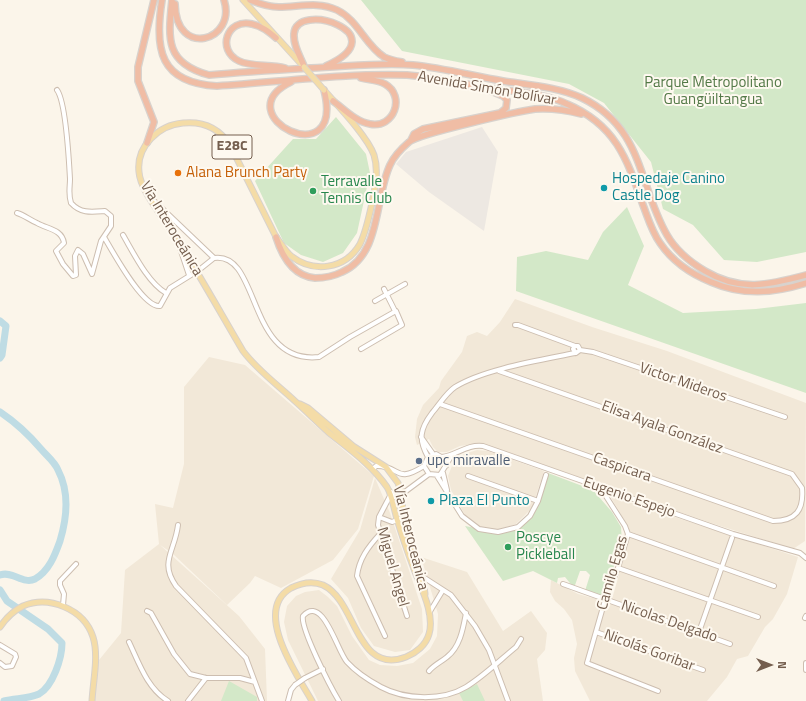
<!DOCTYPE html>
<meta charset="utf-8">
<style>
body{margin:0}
#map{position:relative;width:806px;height:701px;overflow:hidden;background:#fbf5ea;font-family:"Titillium Web",sans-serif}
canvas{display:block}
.north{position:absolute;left:750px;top:645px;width:40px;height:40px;-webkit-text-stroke:3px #fef9f0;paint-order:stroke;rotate:90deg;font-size:11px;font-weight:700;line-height:16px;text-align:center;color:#745e4e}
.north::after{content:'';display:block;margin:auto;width:14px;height:18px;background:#745e4e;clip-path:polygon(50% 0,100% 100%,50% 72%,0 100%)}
</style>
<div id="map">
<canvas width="806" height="701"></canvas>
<div class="north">N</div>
</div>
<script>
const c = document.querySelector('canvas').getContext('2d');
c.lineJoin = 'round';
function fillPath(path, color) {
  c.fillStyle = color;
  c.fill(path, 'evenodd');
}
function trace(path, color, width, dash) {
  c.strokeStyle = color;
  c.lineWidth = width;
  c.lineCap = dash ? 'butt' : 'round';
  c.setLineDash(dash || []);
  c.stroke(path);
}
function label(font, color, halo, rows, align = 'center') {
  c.font = font + ' "Titillium Web",sans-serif';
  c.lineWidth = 4;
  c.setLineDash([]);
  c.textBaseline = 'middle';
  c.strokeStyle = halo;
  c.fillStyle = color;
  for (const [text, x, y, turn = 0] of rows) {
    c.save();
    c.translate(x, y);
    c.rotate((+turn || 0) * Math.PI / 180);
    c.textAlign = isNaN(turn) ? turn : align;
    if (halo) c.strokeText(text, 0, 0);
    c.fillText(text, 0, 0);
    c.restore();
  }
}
fillPath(new Path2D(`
 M515,299L592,327L667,351L806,403L805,541L793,549L711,523L481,443L460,446L447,452H438L433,447L429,439L417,445L415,437L417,419L423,405L439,388L441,381L462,352L467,336L477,332L487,336L500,322Z
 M209,357L245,365L374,476L358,529L333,560L281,588L255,576L250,583L227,605L172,553L160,545L239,616L265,649L267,701H91L99,660L121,633L125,570L159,544L155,504L173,508L184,464V387Z
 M477,450L488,451L544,471L532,508L516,524L498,530L481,527L465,515L451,490L448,476L454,461L464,454Z
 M375,478L390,513L422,609L423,632L410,650L395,652L374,646L361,628L348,598L331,579L360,530Z
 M610,496L798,557L787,594L773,619L765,627L748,656L737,659L727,677L707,701H590L575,671L574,658L577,644L572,620L564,609L555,601L550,592L551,580L578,594L600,600L610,606L627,547L629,528Z
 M421,557L467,572L503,631L531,611L547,633L545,650L537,659L543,701H318L288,640L284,622L287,606L296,596L305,592L319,590L328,597L337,606L352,636L369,660L380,665L397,666L413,663L430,649L437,636L438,614Z`), '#f2e8d8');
fillPath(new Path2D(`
 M482,127L498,152L484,231L429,192L396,164L406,152Z`), '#ede8e2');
fillPath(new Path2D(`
 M361,0H806V252L757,262L724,260L693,225L663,209L651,162L604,103L569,84L402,51Z
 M336,117L366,154L370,173L357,233L343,253L323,262L301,255L284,243L255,181L293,139H316Z
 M627,207L644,246L628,285L683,313L756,309L806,303V393L516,291L517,257L546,251L588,260L603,232Z
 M548,473L593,490L612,512L621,527L622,543L603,597L585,591L590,575L586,571H580L574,588L565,577L558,578L557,583L533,571L503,581L465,526L497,532L516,527L529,516L539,501Z
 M229,681L257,697V701H221Z
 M477,684L485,701H463L459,693Z`), '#d3e8c8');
trace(new Path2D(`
 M0,321L6,326L2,355L0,358
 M0,412C15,422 29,435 41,449C46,455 55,462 58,470C70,493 67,518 60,541C55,555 49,571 35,579C23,585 12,570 0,575
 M0,590L7,601L48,629L62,643C62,658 53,686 39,694C28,699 15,698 4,701`), '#bfdce4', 7);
const minor = new Path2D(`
 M150,197L214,258
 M17,213C24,215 30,220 37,223C47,229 62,229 64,243L56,251L63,264L73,276L76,275L75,256L78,250L83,254L92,274L101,241L111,226V216L105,211C92,212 81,214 71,203C68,194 70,187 70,179C69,161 66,102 57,90
 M123,235C133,252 148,283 166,293
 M104,237C113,252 143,308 160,306L170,288L199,270L214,258
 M179,245L189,275
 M214,258C261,251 246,365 319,357L350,337L396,311L402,325L361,349
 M384,289L395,311
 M375,301L405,284
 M515,325H518L575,346
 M580,350L576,353L573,349L575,346H578L580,350L593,352L785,417
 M440,404L773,521C796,521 804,510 802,488L792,474L499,371
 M421,437L433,454
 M428,457C418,439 420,429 432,413C439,405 446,393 455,387C484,369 541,360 575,353
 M442,457C457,455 467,444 483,446L733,534L800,553L806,558
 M446,466L445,459L436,454L428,457L424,466L429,474L440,475L452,455
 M373,469L376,466C401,465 394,485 424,466
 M443,473L447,490
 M437,476L462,516L479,529L498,532L518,527L530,516L538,501L546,475
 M468,476L538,501
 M600,487L625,526L628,534L618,568L605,600L587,663L658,691
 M391,492L394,497H398L429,474
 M390,496L379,517L378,525L407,616
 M379,517L392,522L403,518
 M178,525C175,551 159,562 176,586L246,658L262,701
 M380,534C368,547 359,559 357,576L385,636
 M628,534L774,586
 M618,568L758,617
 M423,577L451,595L475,626L489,650L508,701
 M563,584L730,644
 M63,605L64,594L60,585V581L76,564
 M147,611L151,613L174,654L190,674L206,678H240L255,682
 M429,613L443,590
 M805,618L806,616
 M596,632L703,670
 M699,632L732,538
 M129,642C139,663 147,688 168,701
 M0,645L15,654L16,657L12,666L5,667L0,663
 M806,670V663
 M429,671C434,665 441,662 447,657C460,647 463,629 466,613
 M305,678L323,669
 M188,701L206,678
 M288,701L291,690L295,685
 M339,701C331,688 300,628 303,616C323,594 337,651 347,662C356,672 370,681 381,687C405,700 443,701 466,687C484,676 500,660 516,647L521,639`);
const major = new Path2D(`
 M243,0L303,66
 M300,404L308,408L353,446L386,467L398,483L402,494L403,518L423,578L425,594
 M0,627C6,618 13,611 23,606C49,595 84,609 93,637C99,656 93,681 92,701
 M312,701C297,675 252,610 291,588C301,583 313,581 323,585C357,601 356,676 406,657C416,653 426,645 429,634C435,614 421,588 414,569C408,553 402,536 397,519C394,509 392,495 387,487C371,464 349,449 328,432C317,422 307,412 296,402C278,385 258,371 243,351C220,312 198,272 173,233C163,217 140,190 139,172C136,146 159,125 183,123C203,121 219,128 230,145L276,237C281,243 285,251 291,256C313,273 345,270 360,244C366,232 369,217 372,203C375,188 379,171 374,155C367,136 338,106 324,90`);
const highway = new Path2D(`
 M162,0C154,50 160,83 217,86C280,82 344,73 407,75C435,77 462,84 489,88C515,92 544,93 567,104C616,125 627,159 643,205C648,218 652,232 660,243C673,262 691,274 711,282C743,296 774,293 806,283
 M172,0C168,39 165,63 209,75C243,72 277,70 311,68C345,67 379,62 413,65C443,68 473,76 503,81C529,85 558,87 582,98C644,128 638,185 667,235C675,249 690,262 705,271C740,292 769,285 806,275
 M250,0C260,4 269,7 279,7C299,7 318,1 337,10C358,20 365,45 384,57C390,60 396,61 402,62
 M175,4C176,59 237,41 224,0
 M276,38C269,32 262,26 252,24C227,18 216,50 239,61C251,67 271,64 285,68
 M304,66C300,56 293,45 294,34C295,0 399,33 326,66
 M291,82C223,115 346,177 324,90
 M333,101C344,109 356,122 370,124C394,129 406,96 385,84C378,80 368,80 361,78
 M411,140L414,134L423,129L500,113L506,108L507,100L503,96L491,91
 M147,143L154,122L138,81V67L154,0
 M276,237C282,256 293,276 315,278C325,278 334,276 342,272C382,254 374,199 390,165C394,156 402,148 409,142C417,134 520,111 535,109C551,108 566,110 581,114`);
trace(minor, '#cdbeb0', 6);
trace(major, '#d8d2cd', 7);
trace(highway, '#d8d2cd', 8);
trace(minor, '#fff', 4);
trace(major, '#f4dca7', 5);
trace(highway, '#f0bda5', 5.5);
const minorBridge = new Path2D(`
 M295,685L305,678`);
const majorBridge = new Path2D(`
 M304,67L324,90`);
trace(minorBridge, '#cdbeb0', 6, []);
trace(majorBridge, '#d8d2cd', 7, []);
trace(minorBridge, '#fff', 4);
trace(majorBridge, '#f4dca7', 5);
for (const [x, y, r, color] of [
 [178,173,4,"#e8710a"],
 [604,188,4,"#0f9aa8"],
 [313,191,4,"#2e9e5b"],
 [419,461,4,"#5c6f8a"],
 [431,501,4,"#0f9aa8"],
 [508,547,4,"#2e9e5b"]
]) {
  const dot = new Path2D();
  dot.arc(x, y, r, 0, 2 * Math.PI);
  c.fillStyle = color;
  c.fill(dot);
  trace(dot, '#fef9f0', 1.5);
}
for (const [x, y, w] of [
 [232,147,40]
]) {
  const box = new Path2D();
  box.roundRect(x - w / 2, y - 12, w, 24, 3);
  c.fillStyle = '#fef9f0';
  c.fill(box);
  trace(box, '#745e4e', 1);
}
label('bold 14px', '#745e4e', null, [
 ["E28C",232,147]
]);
label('15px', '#537947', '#fef9f0', [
 ["Parque Metropolitano",713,83],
 ["Guangüiltangua",713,100]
]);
label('15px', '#745e4e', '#fef9f0', [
 ["Avenida Simón Bolívar",487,89,10],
 ["Vía Interoceánica",171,229,59],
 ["Victor Mideros",683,383,19],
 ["Elisa Ayala González",662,428,20],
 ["Caspicara",622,468,19],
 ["Eugenio Espejo",629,498,19],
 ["Vía Interoceánica",410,538,76],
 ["Miguel Angel",392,567,74],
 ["Camilo Egas",613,573,-74],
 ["Nicolas Delgado",669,622,19],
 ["Nicolás Goribar",649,651,20]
]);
label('15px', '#c56008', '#fef9f0', [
 ["Alana Brunch Party",186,173]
], 'left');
label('15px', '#0d838f', '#fef9f0', [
 ["Hospedaje Canino",612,179],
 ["Castle Dog",612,196],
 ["Plaza El Punto",439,501]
], 'left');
label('15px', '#27864d', '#fef9f0', [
 ["Terravalle",321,182],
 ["Tennis Club",321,199],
 ["Poscye",516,538],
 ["Pickleball",516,555]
], 'left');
label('15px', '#4e5e75', '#fef9f0', [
 ["upc miravalle",427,461]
], 'left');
</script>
